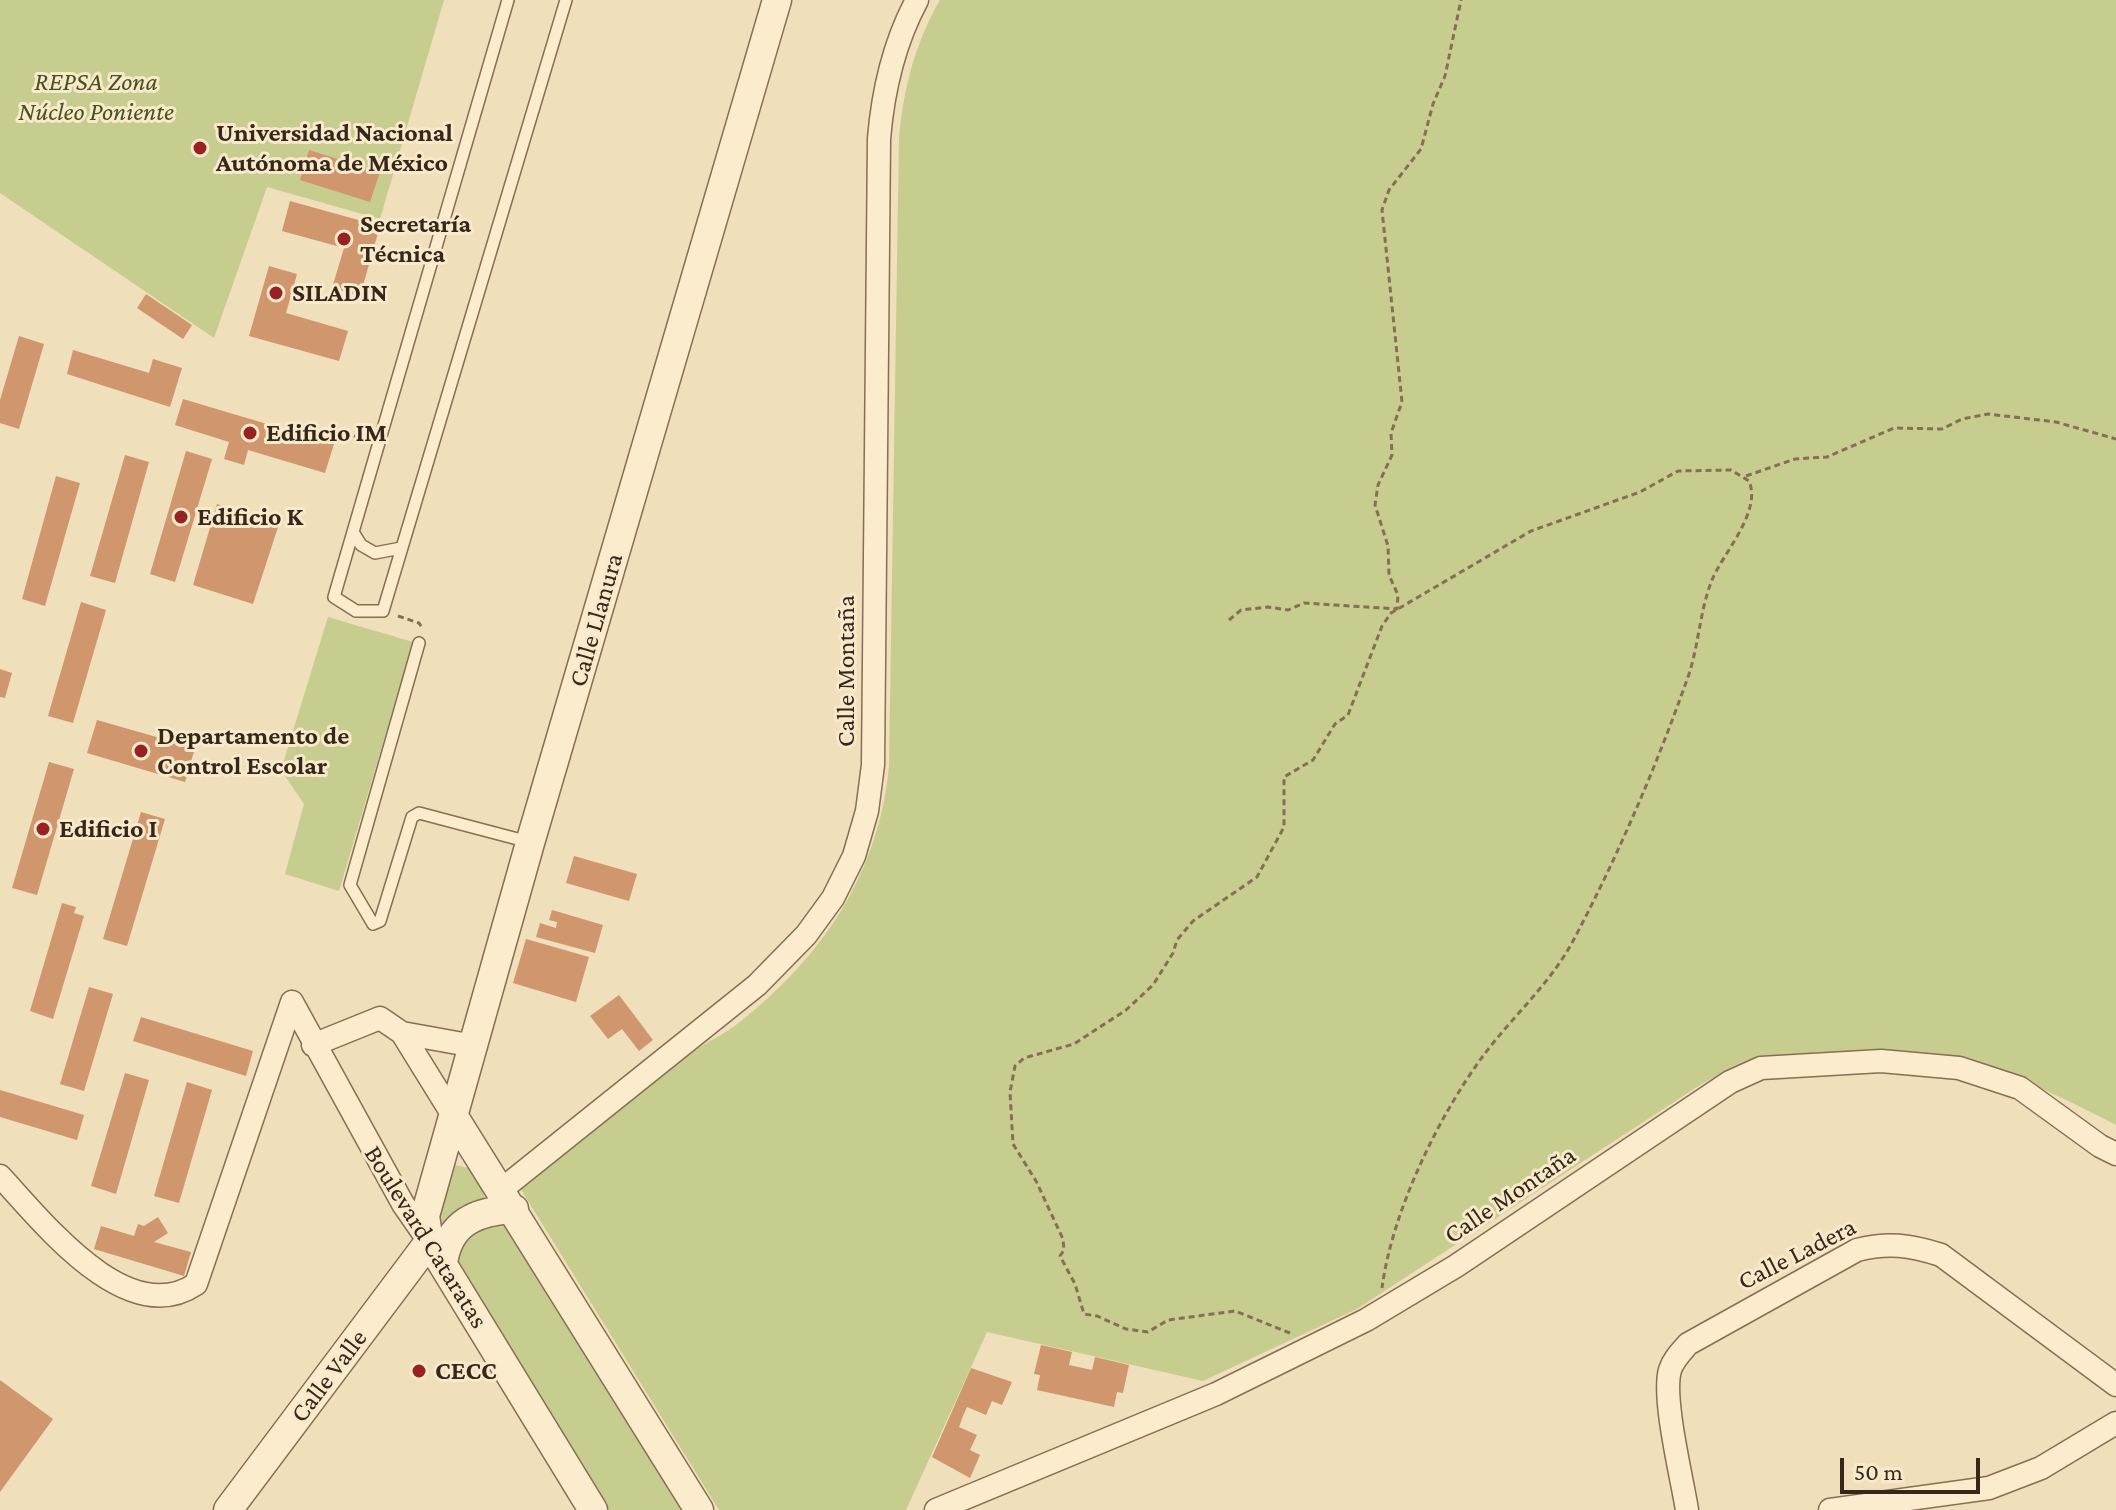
<!DOCTYPE html>
<meta charset="utf-8">
<style>
body{margin:0}
#map{position:relative;width:2116px;height:1510px;overflow:hidden;background:#efdfba;font-family:"Crimson Pro",serif}
canvas{display:block}
.scale{position:absolute;left:1840px;top:1458px;width:140px;height:36px;box-sizing:border-box;border:4px solid #35271a;border-top:0;padding-left:10px;font-size:24px;line-height:28px;white-space:nowrap;color:#35271a;-webkit-text-stroke:6px #f7e9ca;paint-order:stroke}
</style>
<div id="map">
<canvas width="2116" height="1510"></canvas>
<div class="scale">50 m</div>
</div>
<script>
const c = document.querySelector('canvas').getContext('2d');
c.lineJoin = 'round';
function fillPath(path, color) {
  c.fillStyle = color;
  c.fill(path, 'evenodd');
}
function trace(path, color, width, dash) {
  c.strokeStyle = color;
  c.lineWidth = width;
  c.lineCap = dash ? 'butt' : 'round';
  c.setLineDash(dash || []);
  c.stroke(path);
}
function label(font, color, halo, rows, align = 'center') {
  c.font = font + ' "Crimson Pro",serif';
  c.lineWidth = 6;
  c.setLineDash([]);
  c.textBaseline = 'middle';
  c.strokeStyle = halo;
  c.fillStyle = color;
  for (const [text, x, y, turn = 0] of rows) {
    c.save();
    c.translate(x, y);
    c.rotate((+turn || 0) * Math.PI / 180);
    c.textAlign = isNaN(turn) ? turn : align;
    if (halo) c.strokeText(text, 0, 0);
    c.fillText(text, 0, 0);
    c.restore();
  }
}
fillPath(new Path2D(`
 M0,0H444L380,219L267,187L214,338L0,193Z
 M940,0H2116V1125C2003,1066 1937,1041 1807,1056C1764,1061 1736,1063 1697,1087L1357,1309L1203,1381L987,1332L906,1510H719L520,1188C579,1144 634,1096 693,1052C708,1041 725,1034 740,1022C823,956 879,873 889,766L899,139C903,90 915,43 940,0Z
 M328,617L413,642L339,891L285,874L304,804L281,770Z
 M451,1164L472,1169C479,1180 488,1189 483,1202L442,1226L437,1225Z
 M503,1213L685,1510H605L451,1251L457,1241Z`), '#c6cd8e');
fillPath(new Path2D(`
 M309,150L380,172L370,202L300,180Z
 M290,201L380,226L360,296L332,288L344,248L282,231Z
 M269,266L297,274L286,313L348,331L339,361L249,336Z
 M146,294L192,325L183,339L137,308Z
 M19,336L44,344L19,429L0,423V400Z
 M73,350L149,373L153,359L182,368L170,407L67,374Z
 M183,399L334,444L325,473L248,450L244,465L224,459L229,442L175,425Z
 M186,451L212,459L175,582L150,574Z
 M125,455L149,462L115,583L90,576Z
 M56,476L80,483L45,606L22,599Z
 M217,504L279,524L253,604L193,585Z
 M81,602L106,610L73,723L48,716Z
 M0,669L12,673L5,698L0,697Z
 M97,720L195,748L185,782L87,753Z
 M49,762L74,769L37,895L12,888Z
 M141,812L165,819L127,946L103,939Z
 M574,856L637,874L629,901L566,883Z
 M62,903L76,907L74,913L84,916L53,1019L30,1011Z
 M552,910L603,925L595,953L536,937L540,923L556,928L557,922L549,920Z
 M526,939L589,957L576,1002L513,983Z
 M89,987L113,994L84,1091L60,1084Z
 M619,995L653,1040L639,1051L622,1029L608,1039L590,1016Z
 M141,1017L253,1051L246,1076L133,1041Z
 M125,1073L149,1080L116,1194L91,1186Z
 M187,1082L212,1090L179,1203L154,1196Z
 M0,1090L84,1115L77,1140L0,1117Z
 M158,1217L168,1233L154,1242L191,1252L184,1276L94,1249L101,1226L134,1236L138,1224L144,1226Z
 M1041,1345L1072,1352L1069,1365L1092,1370L1095,1357L1129,1365L1123,1393L1117,1392L1114,1407L1037,1390L1040,1375L1034,1374Z
 M971,1368L1012,1382L1002,1405L992,1401L986,1415L967,1407L963,1416L959,1427L977,1435L970,1450L980,1455L970,1478L932,1457Z
 M0,1380L53,1419L0,1492Z`), '#d0966d');
const service = new Path2D(`
 M508,0L334,597L356,611H383L566,0
 M353,532L361,545L375,553L401,548
 M419,643L350,885L373,924L380,921L412,817L419,813L529,842`);
const minor = new Path2D(`
 M292,1002L403,1204L428,1240
 M402,1033L454,1117
 M313,1045L380,1018L402,1033L474,1046
 M0,1176C42,1221 127,1331 196,1284L292,1002
 M501,1190L757,985L806,935L833,898L854,856L867,811L873,765L879,139C883,90 894,43 917,0
 M936,1510L1216,1394L1366,1320L1456,1266L1730,1082L1761,1068L1881,1061L1959,1068L2020,1088L2100,1146L2116,1154
 M1687,1510C1682,1478 1662,1398 1670,1370C1673,1360 1681,1352 1688,1344L1857,1250C1888,1242 1910,1245 1941,1255L2116,1385
 M1830,1510L1989,1488L2041,1468L2116,1423`);
const tertiary = new Path2D(`
 M454,1117L699,1510
 M443,1264C448,1222 477,1211 514,1209
 M228,1510L429,1242
 M593,1510L429,1242L425,1216L530,843L777,0`);
trace(service, '#876e54', 14);
trace(minor, '#876e54', 25);
trace(tertiary, '#876e54', 31);
trace(new Path2D(`
 M354,436L365,440
 M1746,476L1795,459L1827,457L1894,428L1942,429L1962,419L1988,414L2056,422L2116,439
 M398,616L419,623L422,628
 M1229,620L1241,610L1268,607L1288,610L1304,603L1397,609L1398,595L1389,575L1388,546L1375,505L1378,485L1392,455L1391,433L1402,402L1382,210L1389,190L1421,149L1433,104L1445,76L1461,0
 M1290,1333L1235,1311L1168,1320L1148,1332L1126,1329L1097,1316L1084,1314L1075,1284L1060,1256L1064,1250L1063,1239L1036,1181L1013,1144L1010,1092L1015,1066L1024,1058L1074,1044L1126,1010L1153,985L1173,953L1177,940L1193,921L1257,877L1284,827V777L1313,760L1335,724L1348,715L1382,626L1391,613L1531,531L1640,492L1678,471L1731,470L1749,481C1762,512 1723,553 1712,580C1700,610 1699,643 1689,674C1657,765 1618,856 1573,941C1550,984 1512,1017 1483,1056C1438,1117 1392,1212 1382,1288`), '#876e54', 3, [6, 4]);
trace(service, '#faeccd', 11);
trace(minor, '#faeccd', 22);
trace(tertiary, '#faeccd', 28);
for (const [x, y, r, color] of [
 [200,148,8,"#982123"],
 [344,239,8,"#982123"],
 [276,293,8,"#982123"],
 [250,433,8,"#982123"],
 [181,517,8,"#982123"],
 [141,751,8,"#982123"],
 [43,829,8,"#982123"],
 [419,1371,8,"#982123"]
]) {
  const dot = new Path2D();
  dot.arc(x, y, r, 0, 2 * Math.PI);
  c.fillStyle = color;
  c.fill(dot);
  trace(dot, '#f7e9ca', 3);
}
label('italic 26px', '#46521f', '#f7e9ca', [
 ["REPSA Zona",96,82],
 ["Núcleo Poniente",96,112]
]);
label('bold 26px', '#35271a', '#f7e9ca', [
 ["Universidad Nacional",216,133],
 ["Autónoma de México",216,163],
 ["Secretaría",360,224],
 ["Técnica",360,254],
 ["SILADIN",292,293],
 ["Edificio IM",266,433],
 ["Edificio K",197,517],
 ["Departamento de",157,736],
 ["Control Escolar",157,766],
 ["Edificio I",59,829],
 ["CECC",435,1371]
], 'left');
label('26px', '#35271a', '#f7e9ca', [
 ["Calle Llanura",596,620,-74],
 ["Calle Montaña",846,671,-90],
 ["Calle Montaña",1510,1195,-34],
 ["Boulevard Cataratas",426,1237,58],
 ["Calle Ladera",1797,1254,-27],
 ["Calle Valle",329,1376,-53]
]);
</script>
